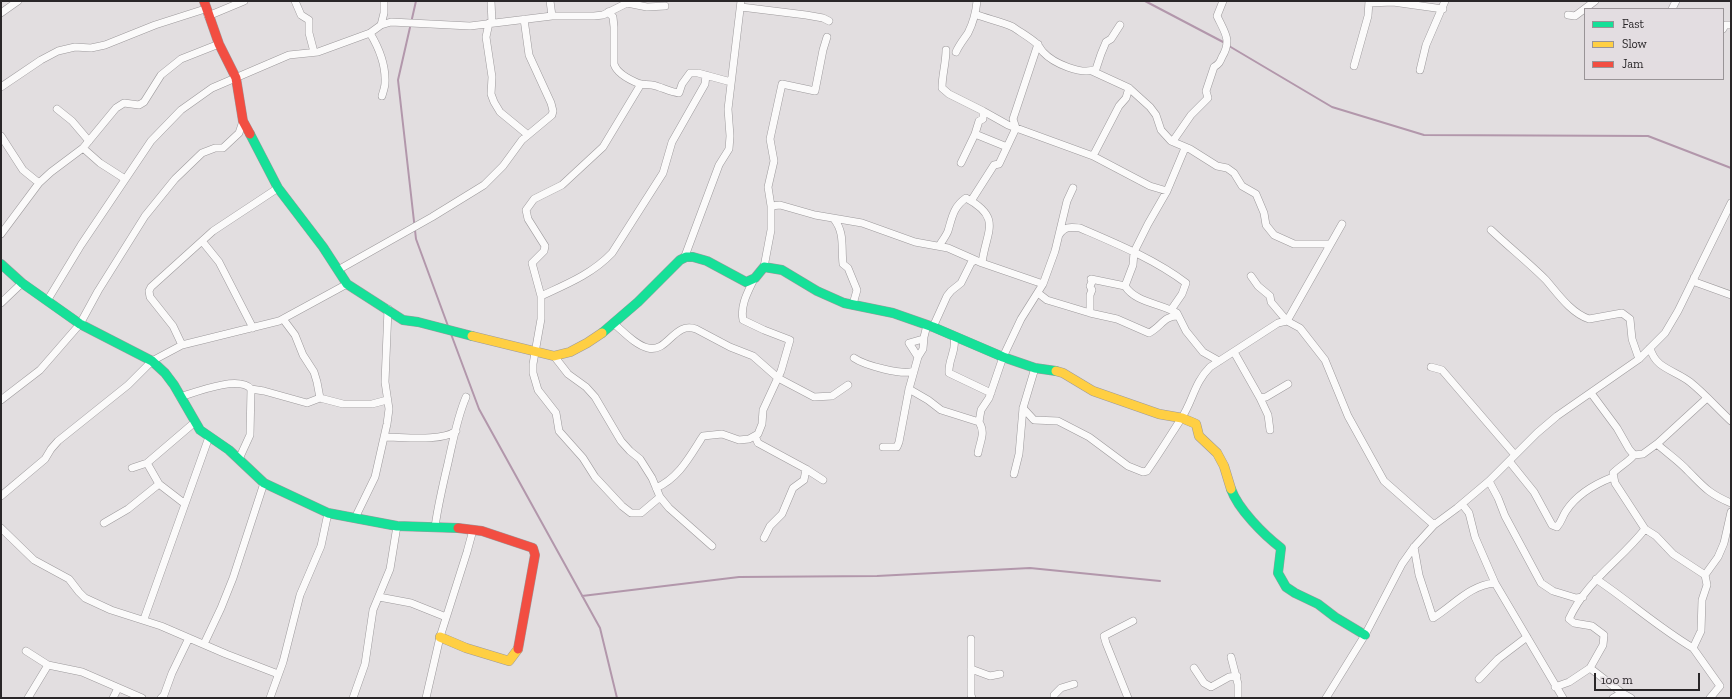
<!DOCTYPE html>
<style>
body{margin:0}
#map{position:relative;width:1732px;height:699px;overflow:hidden;background:#e2dee0;font-family:"Zilla Slab",serif}
canvas{display:block}
.frame{position:absolute;inset:0;border:2px solid #292628;pointer-events:none}
.legend{position:absolute;left:1584px;top:8px;width:140px;height:72px;box-sizing:border-box;background:#e3dde1;border:1px solid #999497;margin:0;padding:5px 7px;list-style:none;font-size:12px;color:#292628}
.legend li{display:flex;align-items:center;gap:8px;height:20px}
.legend b{width:20px;border:1px solid #999497}
.scale{position:absolute;left:1594px;top:673px;width:106px;height:18px;box-sizing:border-box;border:2px solid #292628;border-top:0;padding-left:5px;font-size:12px;line-height:14px;white-space:nowrap;color:#292628;-webkit-text-stroke:3px #e3dde1;paint-order:stroke}
</style>
<div id="map">
<canvas width="1732" height="699"></canvas>
<div class="frame"></div>
<ul class="legend">
<li><b style="height:5px;background:#16e098"></b>Fast</li>
<li><b style="height:5px;background:#ffcf43"></b>Slow</li>
<li><b style="height:5px;background:#f24e42"></b>Jam</li>
</ul>
<div class="scale">100 m</div>
</div>
<script>
const c = document.querySelector('canvas').getContext('2d');
c.lineJoin = 'round';
function trace(path, color, width, dash) {
  c.strokeStyle = color;
  c.lineWidth = width;
  c.lineCap = dash ? 'butt' : 'round';
  c.setLineDash(dash || []);
  c.stroke(path);
}
trace(new Path2D(`
 M416,1L398,80L416,239L448,326
 M1145,1L1225,43
 M1229,46L1332,107L1424,135L1648,136L1731,168
 M451,334L479,409L600,628L617,698
 M582,596L739,577L877,576L1030,568L1160,581`), '#b297ab', 2);
const street = new Path2D(`
 M295,1L301,15L309,20V33L314,52
 M491,1L492,23
 M550,1L552,16
 M1369,3L1393,2L1443,9
 M741,7L806,15L823,18L829,21
 M1672,9L1676,1
 M608,12L613,17L614,27V64C617,74 630,80 640,84C644,85 648,84 652,85C662,87 669,92 679,93L682,84L690,73H698L731,82
 M1,13L18,1
 M975,14C987,19 1000,21 1013,27C1020,32 1029,37 1036,43C1039,45 1040,49 1043,52C1053,63 1082,76 1096,69L1101,54L1106,42L1111,39L1120,25
 M1568,15L1575,16L1595,1
 M208,16L244,1
 M489,23L486,37L492,77L491,94L494,102L500,112L528,135
 M381,25L384,13V1
 M1723,29L1725,25H1731
 M370,33C379,48 386,65 385,83C385,87 383,92 382,96
 M946,50C946,63 942,75 942,88L949,94L983,111V119L979,121L975,134L1007,147
 M956,52C959,45 964,39 968,33C973,23 976,12 977,1
 M1354,66L1368,16L1369,1
 M1420,70L1426,45L1445,1
 M1092,71L1129,88L1150,107L1156,115L1161,130L1171,141L1190,149L1217,166L1227,168L1234,173L1242,186L1256,194L1264,213L1266,225L1274,235L1294,244H1330
 M641,84L603,147L562,185L534,199L526,210L528,219L545,246L544,251L532,263L541,296V319L533,364V373L538,390L556,413L559,431L583,458L595,477L622,506L631,513H641L660,497
 M1,87L41,60L58,51L75,47L91,48L105,45L155,25L205,9
 M57,109L72,121L89,141
 M983,111L1008,125L1093,156L1150,186L1167,191
 M1,136L23,170L39,183
 M1173,141L1191,115L1208,98L1206,91L1214,67C1219,64 1220,62 1222,57C1232,40 1225,33 1217,16L1223,1
 M83,148L100,163L125,179
 M1093,156L1119,106L1126,98L1129,88
 M961,163L975,134
 M971,201L994,165L999,164L1016,128L1013,119L1038,44
 M771,206L780,205L815,215L862,223L915,242L948,248L982,263
 M834,219C845,233 841,247 843,264L848,268L857,290L853,304
 M1491,230C1509,247 1529,263 1546,280C1558,294 1571,313 1589,319L1622,313L1630,319L1632,339L1639,359
 M1,234L39,183L51,172L83,148L116,108L124,103L139,105L144,102L161,75L181,59L219,44
 M1059,235C1065,226 1070,227 1080,228C1117,244 1154,259 1186,283L1182,294L1171,310
 M202,241L219,262L253,328
 M939,246C942,241 946,236 948,231C952,218 953,207 966,198C1003,218 986,231 982,263L1043,284
 M685,256L719,165L729,149L730,136L728,109L741,1
 M764,267L771,230V206L768,187L774,161L770,139L782,84L815,91L823,50L827,37
 M338,270L432,217L484,185L503,166L522,140L552,115L553,111L551,103L529,55L524,19
 M1251,276L1258,286L1270,296L1271,302L1287,321L1300,328L1325,360L1348,416L1384,481L1434,525
 M1694,278L1695,282L1731,295
 M1125,286L1133,265L1134,252L1148,224L1167,191L1185,148
 M1038,293L1047,300L1090,313L1117,319L1149,333C1161,327 1164,316 1177,316
 M541,296C567,284 592,274 612,253L663,173L672,142L705,84L706,75
 M47,301L81,245L151,141L181,110L212,88L289,55L318,52L370,33L381,25L391,22L470,26L552,16H594L603,15L627,3L647,7L665,6
 M1,303L22,283
 M1090,313V295L1092,290L1090,286L1092,282L1091,279L1125,286C1136,303 1160,303 1177,313L1186,331L1203,352L1219,361
 M283,319L295,335L303,355L314,372L317,382L320,398
 M613,323C623,331 635,345 648,348C668,353 674,321 696,329L730,347L753,356L778,378L814,397L832,396L848,385
 M933,327L947,296L951,291L961,283L971,263L975,260
 M954,336C957,351 948,359 949,373L991,393
 M182,345L173,326L150,297L149,291L151,287L213,231L278,188
 M1650,348C1652,355 1655,360 1660,364C1669,371 1681,375 1690,382C1705,394 1717,408 1731,421
 M1234,352L1260,398L1266,397L1288,384
 M554,356L568,374L586,387L595,397L621,441L630,451L640,459L652,478L660,497L669,508L712,546
 M918,357L909,343L923,339
 M854,358C864,365 903,376 914,371
 M1431,367L1442,370L1515,455
 M251,389L264,391L307,403L320,398L343,404H372L387,400
 M909,389L928,400L941,410L979,422
 M1591,393L1617,428L1629,449L1634,455C1632,459 1619,467 1613,473L1615,483L1645,529L1656,536L1673,554L1705,575L1707,585L1702,600L1701,631L1693,648C1659,628 1629,601 1596,579
 M180,397C196,392 239,375 251,389L250,435L239,459
 M1260,398L1268,415L1270,430
 M1,400L40,370L80,324L98,291L145,216L175,179L202,153L215,148H223L239,133L243,121
 M1023,408L1034,420L1058,421L1089,437L1128,466L1143,472L1147,471C1159,454 1170,436 1181,419C1193,401 1194,383 1210,367L1278,323L1287,321L1342,224
 M755,436L758,443L806,469L823,480
 M384,437C403,437 441,442 456,431
 M1657,444C1667,453 1679,461 1688,471C1704,487 1709,494 1731,503
 M883,447H897L899,442L909,389L918,357L923,349L924,337L927,325
 M978,453C980,441 986,433 979,422L981,410L989,398L1003,357L1021,319L1043,284L1055,251L1067,201L1073,188
 M1634,455L1643,454L1658,443L1707,398
 M1509,461L1534,492L1552,525L1557,527C1562,521 1562,517 1566,511C1577,494 1595,484 1613,477
 M147,463L159,484L185,504
 M132,468L147,463L195,422
 M1014,474L1019,454L1023,408L1035,368
 M1489,481L1498,498L1505,516L1541,583L1553,591L1576,598L1583,597
 M656,488C679,478 690,456 703,436L722,434L739,440L749,439L758,434L762,424L763,410L781,371L790,340L764,330L743,320C740,305 748,292 754,279
 M1,496L45,459L51,449L58,441L128,385L152,361L182,345L279,321L347,284
 M1462,504L1469,513L1475,537L1495,583L1563,698
 M355,518L375,477L387,424L389,409L385,382L388,309
 M104,523L128,509L159,484
 M435,527C438,505 443,484 448,463C453,441 457,418 466,397
 M1,528L34,560L69,579L79,592L85,598L111,610L161,626L226,654L278,674
 M764,538L770,526L782,514L793,488L804,480L806,469
 M1414,547L1419,575L1433,618C1454,605 1470,585 1495,583
 M1705,575L1718,557L1724,543L1731,512
 M379,597L411,603L446,617
 M144,619L209,437
 M971,639V695L972,698
 M204,644L221,608L233,578L264,483
 M1693,648L1720,686L1710,698
 M26,651L48,665L82,672L142,698
 M1231,657L1238,684V698
 M1194,668L1204,683L1211,687L1229,677L1237,676
 M971,669L990,676L1000,674
 M1479,679L1498,659L1527,637
 M1555,687L1569,682L1590,668
 M1622,693L1590,668L1603,645L1604,635L1592,626L1574,623L1569,619C1587,580 1620,561 1645,529
 M28,698L48,665
 M113,698L118,688
 M161,698L164,695L172,673L189,638
 M270,698L283,662L300,595L321,546L328,513
 M353,698L365,664L373,610L390,569L397,526
 M426,698L440,637L467,552L473,530
 M1054,698V695L1061,688L1074,684
 M1128,698L1106,643L1104,636L1133,621
 M1326,698L1365,635L1402,564L1414,547L1434,525L1457,508L1489,481L1537,433L1557,416L1639,359L1665,333L1678,311L1731,203
 M1613,698L1622,693L1631,698`);
const fast = new Path2D(`
 M250,134L278,188L323,247L347,284L403,320L418,322L472,336
 M1,264L22,283L80,324L152,361L165,373L174,385L200,430L229,450L264,483L328,513L397,526L458,528
 M602,333L638,302L680,260L686,257H693L707,261L746,282L755,278L764,267L782,270L817,291L844,303L893,313L933,327L1003,357L1035,368L1056,371
 M1231,489C1238,509 1264,535 1281,548L1278,573L1286,587L1295,593L1318,604L1335,617L1365,635`);
const slow = new Path2D(`
 M472,336L554,356L570,352L587,343L602,333
 M1056,371L1063,373L1093,391L1159,414L1182,418L1196,424L1199,436L1217,453L1224,466L1231,489
 M440,637L466,648L509,661L518,649`);
const jam = new Path2D(`
 M204,1L219,44L236,78L243,121L250,134
 M458,528L482,531L533,548L535,555L518,649`);
trace(street, '#9c999b', 8);
trace(fast, '#9c999b', 10);
trace(slow, '#9c999b', 10);
trace(jam, '#9c999b', 10);
trace(street, '#fbfafa', 7);
trace(fast, '#16e098', 9);
trace(slow, '#ffcf43', 9);
trace(jam, '#f24e42', 9);
</script>
